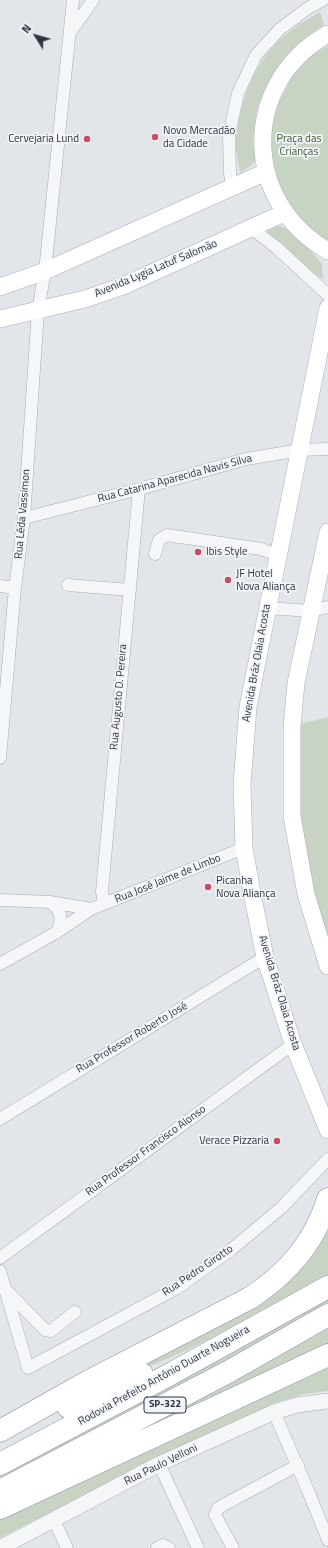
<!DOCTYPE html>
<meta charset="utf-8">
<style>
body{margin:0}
#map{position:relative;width:328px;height:1548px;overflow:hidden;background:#e2e6ea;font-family:"Titillium Web",sans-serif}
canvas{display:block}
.north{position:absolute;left:16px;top:16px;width:40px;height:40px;-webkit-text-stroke:3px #f2f4f7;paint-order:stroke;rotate:307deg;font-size:11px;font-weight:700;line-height:16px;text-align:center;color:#2b3441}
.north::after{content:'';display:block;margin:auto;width:14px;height:18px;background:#2b3441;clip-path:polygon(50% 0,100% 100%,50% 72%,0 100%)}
</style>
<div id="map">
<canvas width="328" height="1548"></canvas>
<div class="north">N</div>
</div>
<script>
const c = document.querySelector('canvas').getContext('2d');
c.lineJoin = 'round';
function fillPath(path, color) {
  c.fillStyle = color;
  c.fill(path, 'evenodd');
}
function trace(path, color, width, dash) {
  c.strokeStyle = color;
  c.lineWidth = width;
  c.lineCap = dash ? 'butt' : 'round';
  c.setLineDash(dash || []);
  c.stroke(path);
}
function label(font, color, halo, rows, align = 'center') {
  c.font = font + ' "Titillium Web",sans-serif';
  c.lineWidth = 3.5;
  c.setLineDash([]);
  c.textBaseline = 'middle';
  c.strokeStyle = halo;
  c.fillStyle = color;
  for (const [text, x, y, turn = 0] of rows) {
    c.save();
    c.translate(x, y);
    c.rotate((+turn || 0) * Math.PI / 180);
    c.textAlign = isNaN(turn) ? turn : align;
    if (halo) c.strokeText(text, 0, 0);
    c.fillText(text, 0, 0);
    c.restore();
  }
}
fillPath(new Path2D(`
 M320,12L324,25L305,39L285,58L273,74L257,109L253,140L255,160L253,164L240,173C239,163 235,150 236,140C239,107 251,71 273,47C286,32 304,21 320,12Z
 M328,46V243L296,217L279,184L271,158V133L278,104L292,77L312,55Z
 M274,226H279L285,228L312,252L322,264L323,279C306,268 274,248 267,230Z
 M328,717V959L306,894L292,726Z
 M328,1215V1275L207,1340L174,1356L50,1408L254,1302Z
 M328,1295V1308L0,1484V1471Z
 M328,1327V1348L105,1454L139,1428Z
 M328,1361V1391L304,1394L277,1402L163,1455L0,1538V1513Z`), '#c9d3c4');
const minor = new Path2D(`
 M71,31L93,0
 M232,188L230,173L229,135L238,93L256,55L280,29L308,8L323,0
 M251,228L276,247L328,295
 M24,518L139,489L246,459L300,450L328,449
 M155,554L159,540L167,535L261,549L278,555
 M68,585L130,590
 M0,586L15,588
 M267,608L311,611L328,607
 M0,758L15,588L24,518L38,310L45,271L73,0
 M0,900L50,902L91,909
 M50,902C62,912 63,918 57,932
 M104,904L102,891L139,489
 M0,964L57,932L91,909L244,848
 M0,1119L265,957
 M0,1258L293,1044
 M0,1271L28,1368L177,1288L232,1249L281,1208L328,1159
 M6,1290L45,1330L51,1331L75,1312
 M274,1412L309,1493L328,1540
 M159,1464L198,1548
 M54,1520L67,1548
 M157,1548L163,1545L169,1548
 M233,1548L215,1515L218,1508L298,1465`);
const tertiary = new Path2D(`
 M0,1548L159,1464L274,1412L297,1405L328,1401`);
const secondary = new Path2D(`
 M328,34C240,83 242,202 328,251
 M0,287L45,271L266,172
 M328,308L248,707L242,784L244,848L253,898L265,957L293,1044L328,1130
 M0,319L85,299L123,286L284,213
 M328,532L296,683L292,726V816L306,894L328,966`);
const motorway = new Path2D(`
 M68,1407L142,1374
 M0,1431L87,1382L250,1298C288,1273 314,1243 328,1199
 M0,1464L165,1377L328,1287
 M0,1491L228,1372L328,1315
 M0,1508L328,1355`);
trace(minor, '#a7adb4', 13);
trace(tertiary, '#a7adb4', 16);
trace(secondary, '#a7adb4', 18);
trace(motorway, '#8a94a0', 23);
trace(minor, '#f5f6f8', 12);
trace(tertiary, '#f5f6f8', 15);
trace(secondary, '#fff', 17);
trace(motorway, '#fff', 22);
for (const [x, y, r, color] of [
 [155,137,4,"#c84e67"],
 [87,139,4,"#c84e67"],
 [198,552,4,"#c84e67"],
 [228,580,4,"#c84e67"],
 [208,887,4,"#c84e67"],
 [277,1141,4,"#c84e67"]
]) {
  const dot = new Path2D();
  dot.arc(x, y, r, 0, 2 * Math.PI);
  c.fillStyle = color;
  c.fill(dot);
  trace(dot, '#f2f4f7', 1.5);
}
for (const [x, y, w] of [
 [165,1405,42]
]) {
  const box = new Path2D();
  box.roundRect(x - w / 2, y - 8, w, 16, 3);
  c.fillStyle = '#f2f4f7';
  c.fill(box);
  trace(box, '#2b3441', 1);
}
label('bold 10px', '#2b3441', null, [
 ["SP-322",165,1405]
]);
label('11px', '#2b3441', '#f2f4f7', [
 ["Novo Mercadão",163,131],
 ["da Cidade",163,144],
 ["Cervejaria Lund",79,139,"right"],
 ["Ibis Style",206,552],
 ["JF Hotel",236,574],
 ["Nova Aliança",236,587],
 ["Picanha",216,881],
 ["Nova Aliança",216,894],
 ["Verace Pizzaria",269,1141,"right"]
], 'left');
label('11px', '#415c39', '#f2f4f7', [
 ["Praça das",299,139],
 ["Crianças",299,152]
]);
label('11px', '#2b3441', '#f2f4f7', [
 ["Avenida Lygia Latuf Salomão",156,269,-23],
 ["Rua Catarina Aparecida Navis Silva",175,479,-15],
 ["Rua Lêda Vassimon",23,514,-85],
 ["Avenida Bráz Olaia Acosta",257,663,-80],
 ["Rua Augusto D. Pereira",119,697,-85],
 ["Rua José Jaime de Limbo",168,879,-22],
 ["Avenida Bráz Olaia Acosta",279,993,73],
 ["Rua Professor Roberto José",132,1038,-31],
 ["Rua Professor Francisco Alonso",146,1151,-36],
 ["Rua Pedro Girotto",198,1271,-34],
 ["Rodovia Prefeito Antônio Duarte Nogueira",164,1376,-29],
 ["Rua Paulo Velloni",161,1465,-26]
]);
</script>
